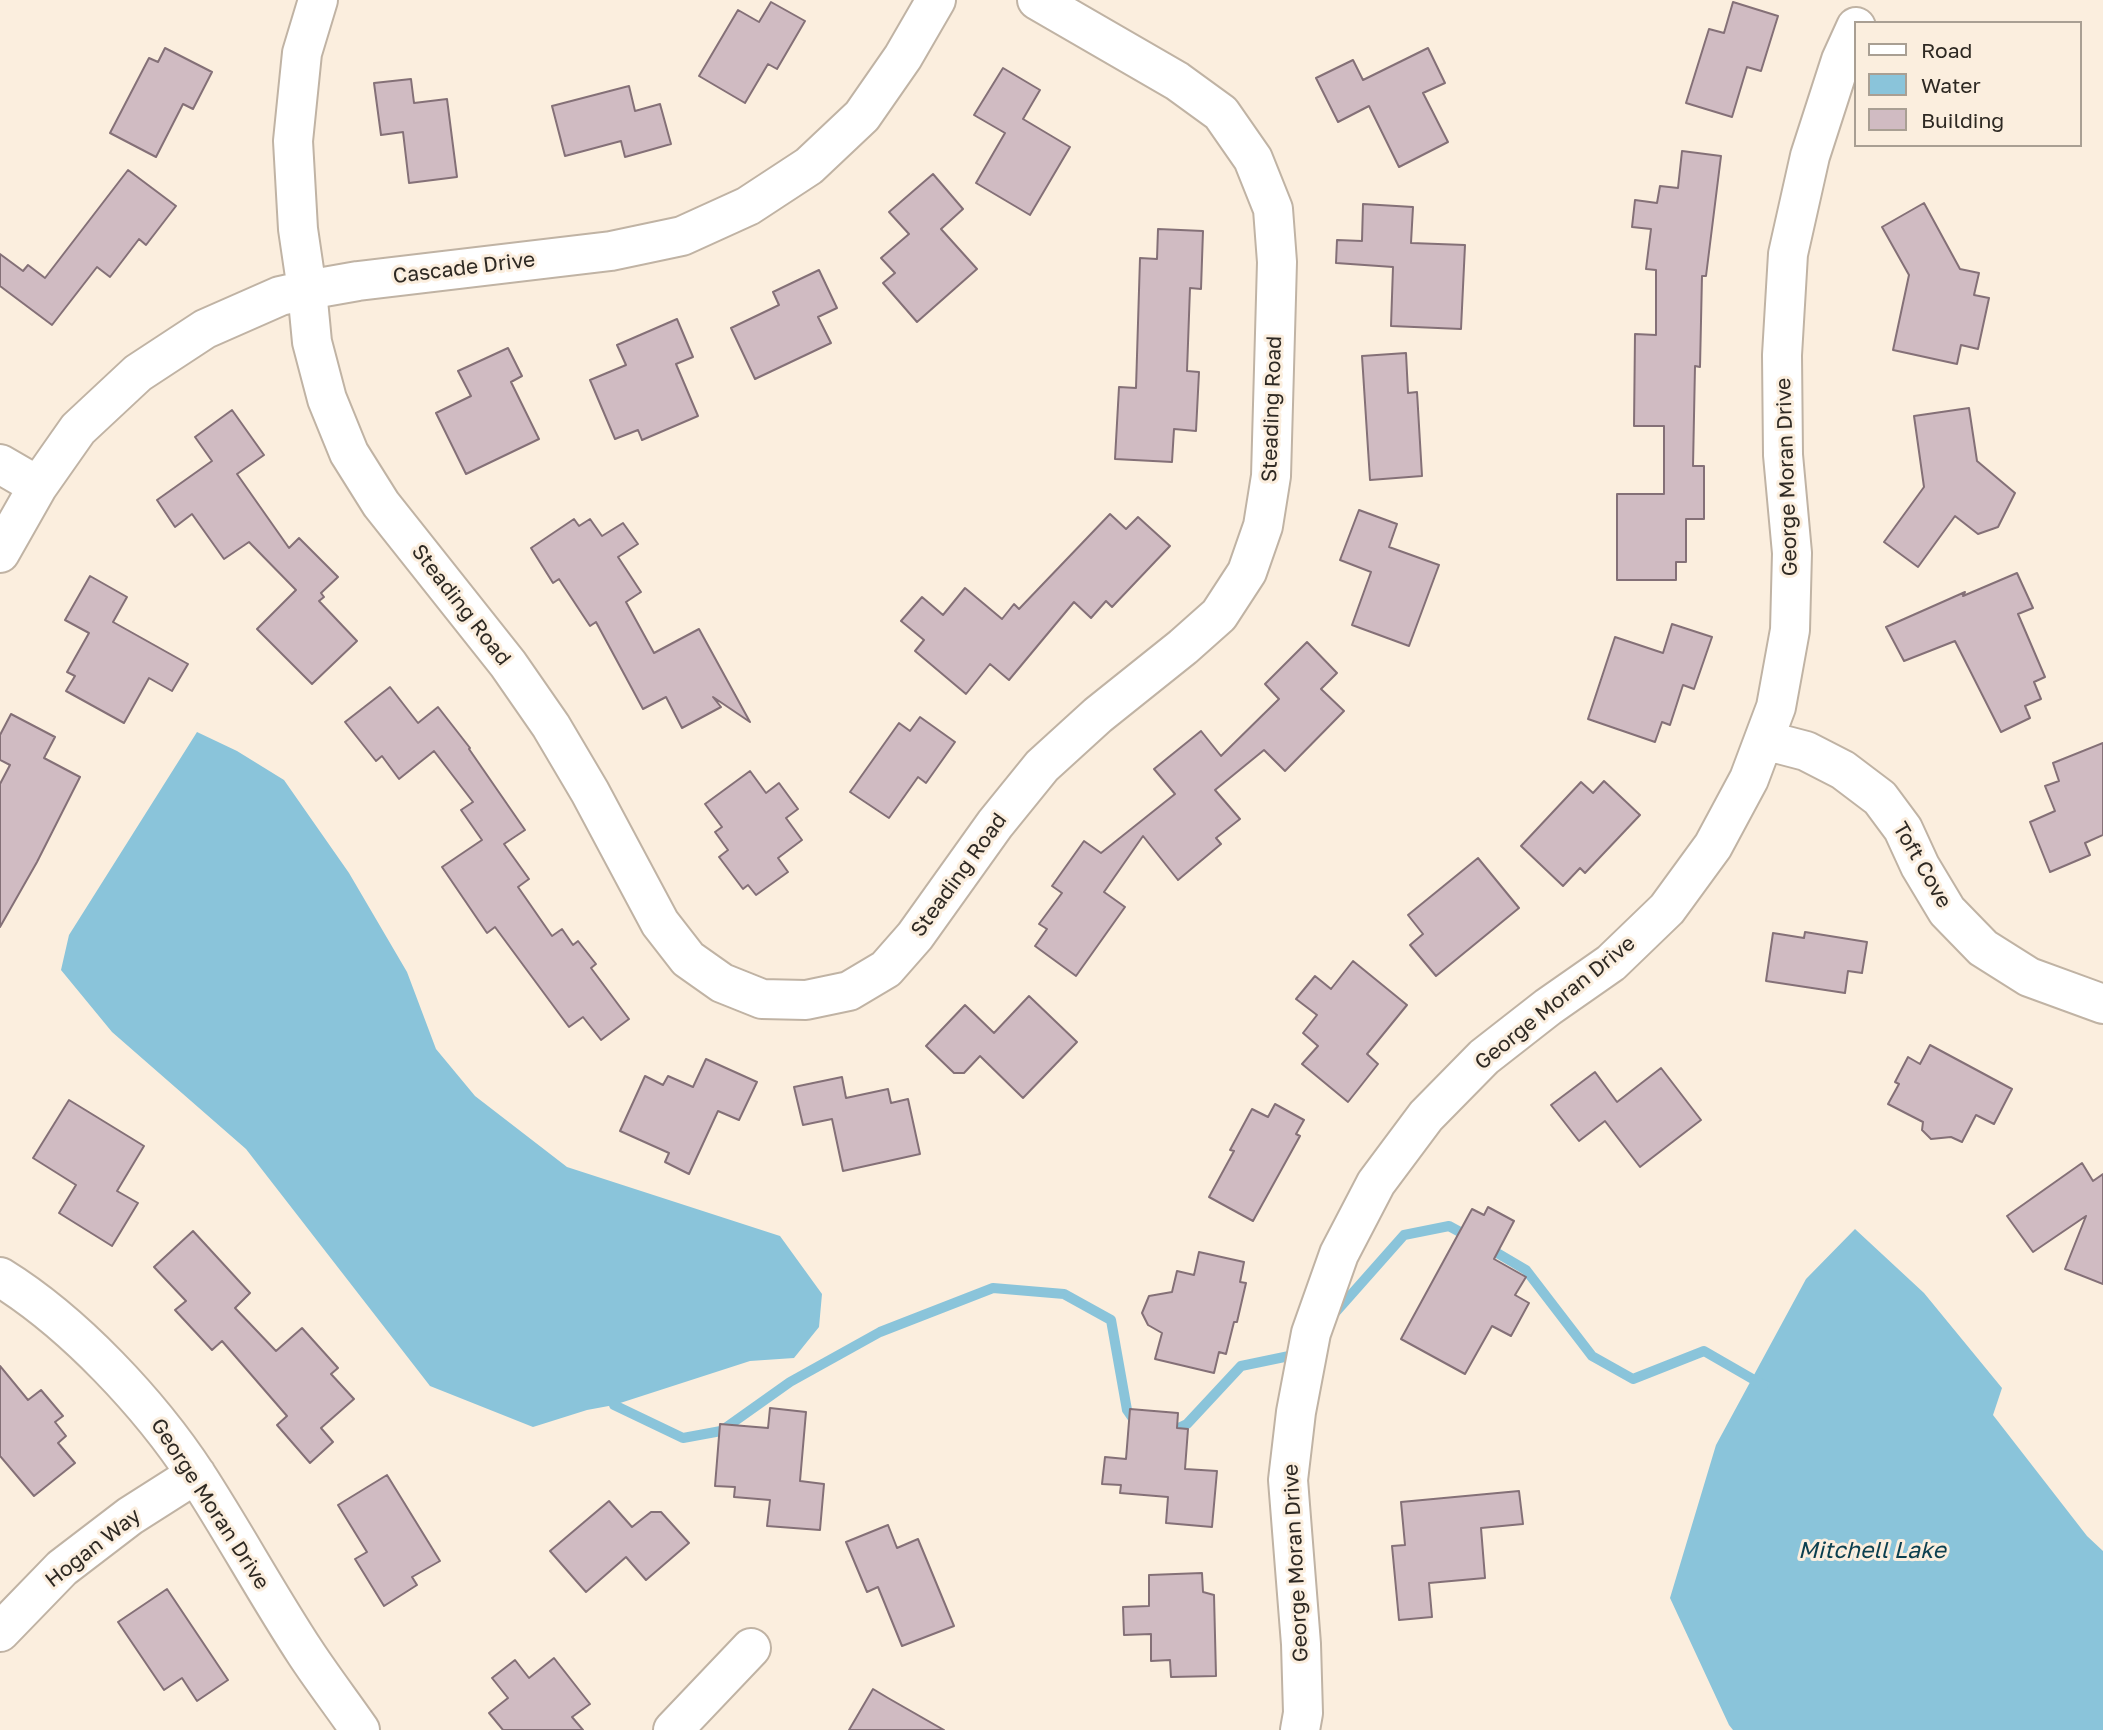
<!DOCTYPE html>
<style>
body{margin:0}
#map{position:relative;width:2103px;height:1730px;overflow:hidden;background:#fbeede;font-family:"Golos Text",sans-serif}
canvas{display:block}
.legend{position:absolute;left:1854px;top:21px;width:228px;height:126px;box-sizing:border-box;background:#fbeede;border:2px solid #a99f93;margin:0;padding:9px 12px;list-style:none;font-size:21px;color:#2e2923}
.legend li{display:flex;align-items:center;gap:14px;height:35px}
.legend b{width:35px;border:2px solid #a99f93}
</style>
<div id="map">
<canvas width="2103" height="1730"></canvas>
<ul class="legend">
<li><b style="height:9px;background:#fff"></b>Road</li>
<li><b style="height:19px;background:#8ac4da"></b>Water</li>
<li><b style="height:19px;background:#d0bbc2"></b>Building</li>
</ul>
</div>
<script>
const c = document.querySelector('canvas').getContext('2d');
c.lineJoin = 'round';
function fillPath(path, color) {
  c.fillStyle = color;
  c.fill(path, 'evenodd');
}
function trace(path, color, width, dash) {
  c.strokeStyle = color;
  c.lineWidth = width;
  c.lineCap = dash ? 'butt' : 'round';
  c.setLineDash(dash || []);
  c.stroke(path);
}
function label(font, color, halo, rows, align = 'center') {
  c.font = font + ' "Golos Text",sans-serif';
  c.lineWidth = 6;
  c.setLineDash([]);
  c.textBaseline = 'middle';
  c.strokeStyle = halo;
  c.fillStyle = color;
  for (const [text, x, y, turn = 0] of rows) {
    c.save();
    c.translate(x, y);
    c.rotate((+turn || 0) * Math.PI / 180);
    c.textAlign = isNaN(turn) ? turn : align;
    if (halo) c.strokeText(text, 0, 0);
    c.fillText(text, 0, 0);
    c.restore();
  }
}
fillPath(new Path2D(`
 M197,732L237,751L284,780L349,873L407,972L436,1049L475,1096L567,1167L780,1236L822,1294L819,1327L794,1358L750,1361L614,1405L587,1410L533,1427L430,1386L246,1149L112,1032L61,970L69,935Z
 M1855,1229L1924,1293L2002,1388L1993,1415L2087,1536L2103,1551V1730H1733L1729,1725L1670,1598L1716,1445L1806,1279Z`), '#8ac4da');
trace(new Path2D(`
 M1487,1247L1526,1270L1592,1356L1633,1379L1704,1351L1763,1385
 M1334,1314L1404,1235L1449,1226L1471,1238
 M614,1405L683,1438L721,1431L790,1382L880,1332L993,1288L1064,1294L1111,1320L1127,1410L1136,1423
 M1166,1434L1187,1424L1241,1366L1294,1355L1296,1353`), '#8ac4da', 10);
const building = new Path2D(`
 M771,2L805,21L777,69L768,64L745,103L699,76L738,10L759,22Z
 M1733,2L1778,16L1761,71L1747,67L1732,117L1686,103L1709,29L1724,33Z
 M165,48L212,72L193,109L183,104L156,157L110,133L149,58L158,62Z
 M1428,48L1445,83L1423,93L1448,142L1399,167L1369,106L1338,122L1316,78L1353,60L1363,80Z
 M1003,68L1040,90L1023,119L1070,147L1030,215L976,183L1005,133L974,115Z
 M411,79L414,103L447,99L457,177L409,183L403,132L381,135L374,83Z
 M629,86L635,111L660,104L671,144L625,157L621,141L565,156L552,106Z
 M1682,151L1721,156L1706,276H1702L1700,367L1695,366L1693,466H1704V519H1686V562H1676V580H1617V494H1664V426H1634L1635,334L1656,335V270L1646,269L1651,229L1632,227L1635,200L1657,203L1660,186L1678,188Z
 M128,170L176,206L146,245L139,239L110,277L97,267L52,325L0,286V254L23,271L28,265L45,278Z
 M933,174L963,209L941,229L977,269L917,322L883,283L895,273L881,258L909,234L889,212Z
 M1924,203L1960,269L1979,273L1974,295L1989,298L1978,349L1961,345L1957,364L1893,350L1909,275L1882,227Z
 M1363,204L1413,207L1411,243L1465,245L1461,329L1391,326L1393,267L1336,263L1337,240L1362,241Z
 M1158,229L1203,231L1201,289L1190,288L1187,371L1199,372L1196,431L1174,429L1172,462L1115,459L1119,387L1136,388L1140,258L1157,259Z
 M819,270L837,308L818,317L831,343L755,379L731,328L779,305L773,292Z
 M677,319L693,357L676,364L698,416L642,440L638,430L615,439L590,380L626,365L617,345Z
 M508,348L522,376L511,382L539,439L466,474L436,413L471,396L458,371Z
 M1406,353L1408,393L1417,392L1422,476L1370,480L1362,356Z
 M1969,408L1977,461L2015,493L1998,527L1978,534L1955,516L1918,567L1884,542L1924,487L1914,416Z
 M232,410L264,455L237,474L289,548L299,538L338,577L321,593L324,597L319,601L357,641L312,684L257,629L296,590L249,542L224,559L192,514L175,527L157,500L212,461L195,437Z
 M1359,510L1397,524L1389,547L1439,565L1409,646L1352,625L1371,572L1340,560Z
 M1110,514L1126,529L1138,517L1170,546L1112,607L1106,601L1091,618L1074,602L1009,680L990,664L966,694L915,651L924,640L901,621L922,597L943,615L965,588L1002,619L1014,604L1019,609Z
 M574,519L579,526L590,519L602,536L623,523L638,544L618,557L641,592L626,602L654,653L699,629L750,722L713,697L721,707L682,728L666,697L643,709L596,622L590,626L559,579L553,583L531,548Z
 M2017,573L2033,608L2018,614L2045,677L2034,682L2041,699L2025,706L2030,718L2001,732L1955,641L1904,661L1886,627L1965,592L1963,596Z
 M90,576L127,597L113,622L188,664L172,691L149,678L124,723L66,691L75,676L67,672L89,633L65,620Z
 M1672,624L1712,637L1694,689L1683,685L1670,725L1662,722L1655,742L1588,719L1615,637L1663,653Z
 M1307,642L1337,673L1321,689L1344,711L1285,771L1264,750L1215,790L1240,819L1216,838L1221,844L1178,880L1143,836L1104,892L1125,907L1076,976L1035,946L1047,929L1039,924L1062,893L1052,886L1084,841L1101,853L1175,794L1154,769L1201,731L1221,756L1279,699L1265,684Z
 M390,687L418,723L438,707L470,748L469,749L525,830L504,844L529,879L518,887L552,936L562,929L573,945L578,941L596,964L591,968L629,1019L601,1040L583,1017L569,1027L495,927L487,933L442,867L482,840L461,810L473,802L434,751L399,779L382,756L376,761L345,722Z
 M11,714L55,737L44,758L80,777L37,862L0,927V784L10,765L0,760V735Z
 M920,717L955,742L926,783L918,777L889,818L850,792L899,723L910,731Z
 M2103,743V835L2085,843L2090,855L2050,872L2030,822L2055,811L2045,786L2059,781L2053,763Z
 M750,771L766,793L779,783L798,809L786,818L802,840L778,858L788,872L756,895L748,885L743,889L719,857L728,850L715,832L722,827L705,804Z
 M1604,781L1640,815L1585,873L1580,868L1563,886L1521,846L1581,782L1593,793Z
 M1478,858L1519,908L1436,976L1410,945L1423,934L1408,915Z
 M1805,932L1867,942L1862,973L1848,971L1845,993L1766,981L1773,933L1804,938Z
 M1353,961L1407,1005L1367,1054L1378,1064L1348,1102L1302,1064L1318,1046L1303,1033L1317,1015L1296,999L1315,976L1331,989Z
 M1029,996L1077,1042L1023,1098L980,1056L964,1073H954L926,1046L965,1005L994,1033Z
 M1930,1045L2012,1089L1994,1124L1976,1115L1962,1142L1951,1137L1931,1139L1922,1130L1923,1122L1888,1104L1899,1084L1895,1082L1908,1057L1920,1064Z
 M706,1059L757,1082L739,1120L718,1111L689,1174L665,1162L669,1153L620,1131L645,1076L663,1085L668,1076L693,1087Z
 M1661,1068L1701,1120L1640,1167L1605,1121L1579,1141L1551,1105L1595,1072L1617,1102Z
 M842,1077L846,1098L888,1089L891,1103L908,1099L920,1154L843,1171L832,1119L803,1125L794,1087Z
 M69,1100L144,1146L117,1191L138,1203L112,1246L59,1213L76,1185L33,1158Z
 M1275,1104L1304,1120L1296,1134L1300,1136L1253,1221L1209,1197L1234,1151L1230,1150L1252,1109L1268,1117Z
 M2082,1163L2093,1181L2103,1174V1284L2065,1269L2086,1216L2033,1252L2007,1216Z
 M1488,1207L1514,1221L1494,1259L1526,1277L1515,1295L1529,1303L1511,1336L1492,1326L1465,1374L1401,1339L1472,1209L1484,1215Z
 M193,1231L250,1293L235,1308L276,1351L302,1328L338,1368L331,1374L354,1399L321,1428L333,1442L310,1463L277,1425L287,1416L222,1341L212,1350L175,1310L186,1301L154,1267Z
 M1199,1252L1244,1262L1240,1282L1246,1283L1237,1322H1234L1226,1354L1219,1352L1214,1373L1155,1359L1162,1333L1148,1325L1142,1313L1149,1296L1172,1292L1177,1271L1194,1275Z
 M0,1366L28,1400L41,1390L63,1416L55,1422L66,1436L58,1443L75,1463L34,1496L0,1456Z
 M770,1408L806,1412L800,1481L824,1484L820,1530L767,1526L770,1500L734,1497L735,1487L715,1486L720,1424L768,1428Z
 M1130,1409L1178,1413L1177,1428L1188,1429L1185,1469L1217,1471L1212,1527L1166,1523L1168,1497L1120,1493L1121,1485L1102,1484L1105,1457L1126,1459Z
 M387,1475L440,1561L412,1577L417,1585L384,1606L355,1559L367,1552L338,1505Z
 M1519,1491L1523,1524L1481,1528L1485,1578L1429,1583L1432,1617L1399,1620L1392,1546L1405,1545L1401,1502Z
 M609,1501L632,1527L651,1512H661L689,1543L646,1580L626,1557L586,1592L550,1551Z
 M888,1525L897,1548L918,1539L954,1626L902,1646L878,1587L867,1592L846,1542Z
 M1202,1573L1203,1592L1214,1595L1216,1676L1171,1677L1170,1660L1151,1661V1634L1124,1635L1123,1607L1149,1606V1575Z
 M167,1589L228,1680L197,1701L182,1678L164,1690L118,1622Z
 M554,1658L590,1704L572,1717L583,1730H503L489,1713L508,1698L492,1678L515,1660L529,1678Z
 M873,1689L888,1698L944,1730H849Z`);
fillPath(building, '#d0bbc2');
trace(building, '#847077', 2);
const minor = new Path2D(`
 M318,0L302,53L293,141L298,229L307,290L312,342L327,399L349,453L381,504L508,664L551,726L590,792L660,923L688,959L722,983L762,999L806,1000L849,991L886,969L915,936L995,824L1042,766L1098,715L1183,647L1219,615L1247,572L1263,526L1271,476L1277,262L1273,209L1253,159L1221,113L1177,81L1037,0
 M0,464L38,486
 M0,553L38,486L78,429L138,373L205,329L280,296L307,290L358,281L611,251L682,236L748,206L809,166L862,116L903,57L936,0
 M1764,740L1806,751L1843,770L1880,798L1903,829L1920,866L1947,911L1983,948L2029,977L2103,1004
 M0,1277C73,1322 150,1404 197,1476C234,1533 267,1594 305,1652C322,1678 342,1704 360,1730
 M0,1632L62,1568L130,1516L196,1474
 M673,1730L751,1648
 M1300,1730L1303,1713L1301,1644L1288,1480L1296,1412L1311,1333L1339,1254L1376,1183L1426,1116L1484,1057L1548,1007L1611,963L1667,909L1713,846L1749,779L1776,707L1790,630L1792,553L1783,455L1782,355L1788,254L1810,156L1841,60L1856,27`);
trace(minor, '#c0b3a4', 42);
trace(minor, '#fff', 38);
label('21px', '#2e2923', '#fbeede', [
 ["Cascade Drive",464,268,-7],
 ["Steading Road",1272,409,-88],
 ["George Moran Drive",1787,477,-92],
 ["Steading Road",461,605,52],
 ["Toft Cove",1922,865,60],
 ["Steading Road",959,875,-54],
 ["George Moran Drive",1555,1003,-39],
 ["George Moran Drive",210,1504,57],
 ["Hogan Way",93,1548,-38],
 ["George Moran Drive",1296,1563,-93]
]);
label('italic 23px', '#0b3f4f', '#fbeede', [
 ["Mitchell Lake",1872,1551]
]);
</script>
